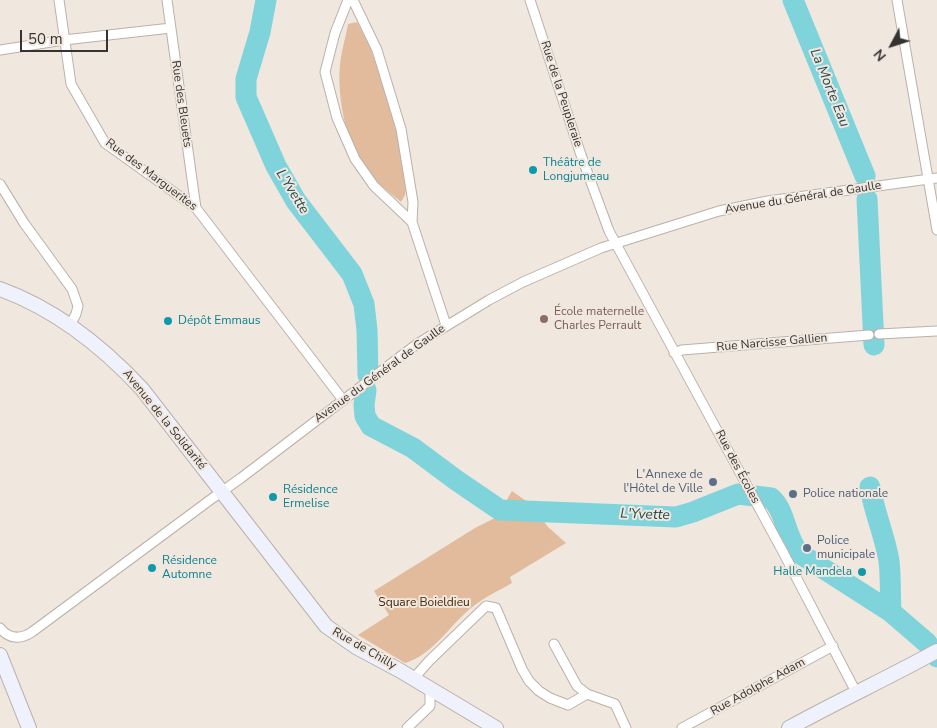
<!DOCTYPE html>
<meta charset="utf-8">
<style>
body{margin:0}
#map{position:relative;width:937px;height:728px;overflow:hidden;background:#f0e7df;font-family:"Nunito Sans",sans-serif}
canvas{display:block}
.north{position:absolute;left:867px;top:20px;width:50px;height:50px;-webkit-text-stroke:4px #f0e7df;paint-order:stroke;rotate:230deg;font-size:14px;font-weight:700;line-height:20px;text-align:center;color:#373330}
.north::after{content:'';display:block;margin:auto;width:18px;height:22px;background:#373330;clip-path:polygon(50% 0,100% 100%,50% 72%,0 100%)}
.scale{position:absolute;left:20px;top:30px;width:88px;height:22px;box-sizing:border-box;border:2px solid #373330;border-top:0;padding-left:6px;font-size:15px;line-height:18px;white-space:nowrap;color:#373330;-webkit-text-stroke:4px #f0e7df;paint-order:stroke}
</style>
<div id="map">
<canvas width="937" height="728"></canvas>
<div class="north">N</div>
<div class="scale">50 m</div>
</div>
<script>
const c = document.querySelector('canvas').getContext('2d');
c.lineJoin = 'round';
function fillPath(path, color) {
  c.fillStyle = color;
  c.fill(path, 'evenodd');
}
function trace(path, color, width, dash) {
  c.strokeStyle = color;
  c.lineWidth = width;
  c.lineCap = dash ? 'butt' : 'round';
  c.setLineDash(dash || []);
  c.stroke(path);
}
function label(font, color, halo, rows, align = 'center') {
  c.font = font + ' "Nunito Sans",sans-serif';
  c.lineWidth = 4;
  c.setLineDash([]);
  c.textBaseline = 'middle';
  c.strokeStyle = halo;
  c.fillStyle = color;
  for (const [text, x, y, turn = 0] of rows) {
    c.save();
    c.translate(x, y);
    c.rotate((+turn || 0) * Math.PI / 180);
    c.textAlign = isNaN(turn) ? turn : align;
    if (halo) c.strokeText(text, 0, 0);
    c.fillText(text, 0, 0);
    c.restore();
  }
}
fillPath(new Path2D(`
 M357,22L369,45L400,128L406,188L405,195L401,202C387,190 370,178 360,162C345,136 337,95 340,65C341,52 346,37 348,24Z
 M512,491L529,503L548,527L566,543L510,577L512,583C498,591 483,598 471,608C449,626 433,655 405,663L358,635L389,615L374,591L475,528L497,517Z`), '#e1bb9c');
trace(new Path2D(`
 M266,0L260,32L246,79V97L276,166L296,201L352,274L364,304L367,330L368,375
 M793,0L865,176
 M867,199L874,345
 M366,390L364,405L365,416L371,426L413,448L456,480L500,510L676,517L693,512L738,494L771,498C786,511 785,537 799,553L891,612L927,643L937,657
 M870,487C874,512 885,536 889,561C891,578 890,595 891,612`), '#7ed4da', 21);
const minor = new Path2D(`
 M59,0L71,84L105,143L196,208L343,400
 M167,0L196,208
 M348,0L335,33L325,72L337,118L355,159L374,186L412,222
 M353,0L377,50L401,129L413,202L412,222L446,325
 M530,0L581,155L609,231L783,552L856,692
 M897,0L937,230
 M0,50L64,40L171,28
 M0,184L24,223L72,289L78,306L76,314L70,325
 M879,334L937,331
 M674,353L682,350L869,335
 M0,628C9,639 20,640 32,632L210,500L241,478L417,344L489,300L523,282L601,248L719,211L768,201L937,178
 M554,644L577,686L587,694
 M414,678L429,661L486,606L496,608L522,669L529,681L539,691L550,698L568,705L587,694L615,704L626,728
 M407,728L430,706V693L433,689
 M682,728L833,646`);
const secondary = new Path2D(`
 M0,289C55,309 103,347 142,389L326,626L356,647L399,670L496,728
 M0,655L29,728
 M789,728C838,701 888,678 937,651`);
trace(minor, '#bab1aa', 11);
trace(secondary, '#bab1aa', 16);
trace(minor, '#fff', 9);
trace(secondary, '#eff2fc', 14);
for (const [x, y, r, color] of [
 [533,170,5,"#0f9aa8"],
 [544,319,5,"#8d6e63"],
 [168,321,5,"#0f9aa8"],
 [713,482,5,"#5c6f8a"],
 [793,494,5,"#5c6f8a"],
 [273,497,5,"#0f9aa8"],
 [807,548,5,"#5c6f8a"],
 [152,568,5,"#0f9aa8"],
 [862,572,5,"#0f9aa8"]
]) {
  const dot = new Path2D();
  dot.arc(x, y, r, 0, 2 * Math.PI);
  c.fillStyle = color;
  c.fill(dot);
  trace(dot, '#f0e7df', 2);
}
label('12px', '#373330', '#f0e7df', [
 ["Rue de la Peupleraie",561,94,72],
 ["Rue des Bleuets",181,104,82],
 ["Rue des Marguerites",151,175,37],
 ["Avenue du Général de Gaulle",803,198,-9],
 ["Rue Narcisse Gallien",772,343,-5],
 ["Avenue du Général de Gaulle",380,374,-36],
 ["Avenue de la Solidarité",164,420,51],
 ["Rue des Écoles",737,467,62],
 ["Rue de Chilly",364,649,30],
 ["Rue Adolphe Adam",758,687,-29]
]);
label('12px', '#0d838f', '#f0e7df', [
 ["Théâtre de",543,163],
 ["Longjumeau",543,177],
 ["Dépôt Emmaus",178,321],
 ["Résidence",283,490],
 ["Ermelise",283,504],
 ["Résidence",162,561],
 ["Automne",162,575],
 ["Halle Mandela",852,572,"right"]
], 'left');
label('12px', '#785e54', '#f0e7df', [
 ["École maternelle",554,312],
 ["Charles Perrault",554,326]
], 'left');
label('12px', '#4e5e75', '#f0e7df', [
 ["L'Annexe de",703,475,"right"],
 ["l'Hôtel de Ville",703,489,"right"],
 ["Police nationale",803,494],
 ["Police",817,541],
 ["municipale",817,555]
], 'left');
label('12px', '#472502', '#f0e7df', [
 ["Square Boieldieu",424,603]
]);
label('italic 14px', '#244c4f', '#f0e7df', [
 ["La Morte Eau",829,88,68],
 ["L'Yvette",292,192,58],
 ["L'Yvette",645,515,2]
]);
</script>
